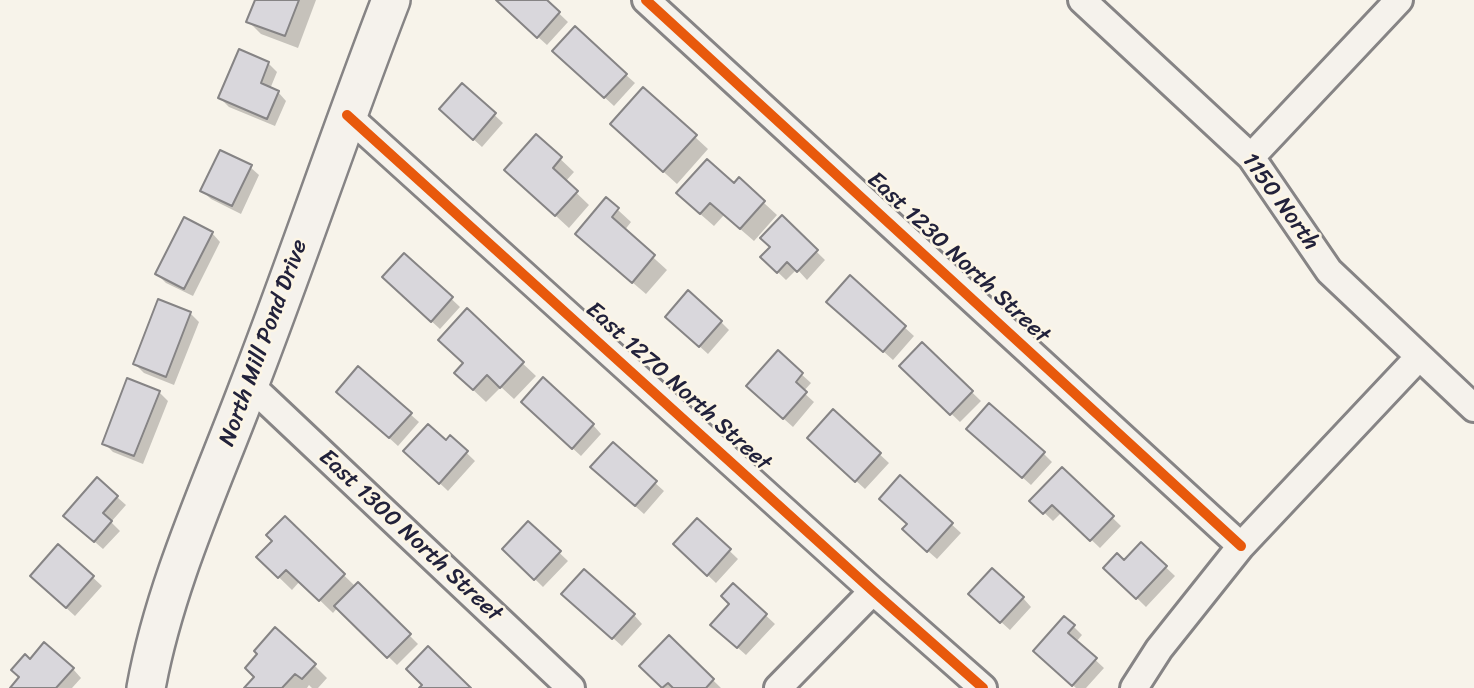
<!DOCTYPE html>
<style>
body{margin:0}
canvas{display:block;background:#f7f3ea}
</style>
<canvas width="1474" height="688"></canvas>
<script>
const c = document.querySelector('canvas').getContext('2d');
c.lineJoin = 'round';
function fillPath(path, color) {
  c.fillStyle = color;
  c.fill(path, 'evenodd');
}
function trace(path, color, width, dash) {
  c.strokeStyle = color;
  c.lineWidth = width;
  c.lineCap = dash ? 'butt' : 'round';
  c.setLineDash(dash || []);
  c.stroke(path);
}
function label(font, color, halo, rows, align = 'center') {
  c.font = font + ' Sriracha,sans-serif';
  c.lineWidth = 5;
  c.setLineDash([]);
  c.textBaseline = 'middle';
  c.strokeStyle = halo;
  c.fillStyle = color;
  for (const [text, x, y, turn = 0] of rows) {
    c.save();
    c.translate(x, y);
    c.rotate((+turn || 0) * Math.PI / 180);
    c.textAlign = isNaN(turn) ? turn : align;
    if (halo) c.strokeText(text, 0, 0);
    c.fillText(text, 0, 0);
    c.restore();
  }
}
fillPath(new Path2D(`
 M256,0H316L298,48L261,34L248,21Z
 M497,0H545L568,22L547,45Z
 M240,51L269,64L277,72L270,89L278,92L286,101L275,126L229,107L220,98Z
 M563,59L626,75L635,83L614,106Z
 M462,85L503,123L482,147L450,118Z
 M644,90L708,149L677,184L625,137Z
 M536,136L574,172L565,182L589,205L569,228L519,182Z
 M250,167L259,175L241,214L211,199L202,191Z
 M739,180L777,215L754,241L724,215L714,226L691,206L734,185Z
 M606,199L631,222L624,231L667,270L646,294L590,246Z
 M782,218L825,260L807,280L797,269L786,280L762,257L772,247Z
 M212,233L220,242L193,296L166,283L157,274Z
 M405,255L460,307L440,329L393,286Z
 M850,278L914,336L893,360L837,310Z
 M467,311L536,376L514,399L501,387L486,402L469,386L465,364Z
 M190,313L199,322L174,385L144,373L135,364Z
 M721,322L729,330L708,354L676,325Z
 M922,344L981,401L960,422L901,366Z
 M778,353L811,383L803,392L814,402L793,427L757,395Z
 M159,392L168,401L143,464L113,452L104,443Z
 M347,400L410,414L419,422L398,446Z
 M532,411L593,425L601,434L581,456Z
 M833,411L889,463L865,489L818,446Z
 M977,437L1043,453L1052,462L1031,485Z
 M451,438L475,461L448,491L414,459Z
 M613,445L664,491L644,514L601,476Z
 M1062,469L1121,526L1100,548L1062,512L1053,521L1032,501Z
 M900,477L961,533L937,559L913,538L909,524Z
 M117,497L126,505L111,522L120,531L103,549L74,524Z
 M285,518L356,587L358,584L418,644L397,665L338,607L333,613L300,581L292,590L258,557L274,541Z
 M697,520L738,559L716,583L675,544Z
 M528,523L568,561L543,587L504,549Z
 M1141,544L1175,576L1146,607L1106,568L1125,562Z
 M59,546L102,586L75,616L41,585Z
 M733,585L775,624L746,655L721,633L731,604Z
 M1023,598L1031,607L1010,630L979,602Z
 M572,602L634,615L642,624L622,646Z
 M1065,618L1082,635L1076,642L1104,668L1086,688H1076L1044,660Z
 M669,637L721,688H664L642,666Z
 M30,661L73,669L81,678L72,688H12L21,678Z
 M314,665L327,678L318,688H312L309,685L307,688H246Z`), '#0003');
const building = new Path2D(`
 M255,0H299L285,36L246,22Z
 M496,0H547L560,12L537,38Z
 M575,26L627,74L604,98L552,51Z
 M239,49L269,62L261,83L279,91L267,119L218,98Z
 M462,83L496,113L473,140L439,109Z
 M643,87L697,135L663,172L610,124Z
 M536,134L562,157L553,168L578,191L555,216L504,170Z
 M220,150L252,165L232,206L200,191Z
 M707,159L734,183L739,177L765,201L740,229L710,203L700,214L676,193Z
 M606,197L619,208L612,217L655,255L632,283L575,234Z
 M782,215L818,250L797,272L787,262L777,273L760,257L770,247L760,238Z
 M184,217L213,232L184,289L155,274Z
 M404,253L453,297L431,322L382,277Z
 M850,275L906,326L883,352L826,302Z
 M688,290L722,321L699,347L665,317Z
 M158,299L191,312L166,377L133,364Z
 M467,308L524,362L500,388L487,375L473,390L454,373L463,363L438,340Z
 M922,342L973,391L950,415L899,366Z
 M778,350L803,373L796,382L807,392L783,419L746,386Z
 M358,366L412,413L389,438L336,392Z
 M543,377L594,424L572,449L521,402Z
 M127,378L160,391L134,456L102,444Z
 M989,403L1045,452L1022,478L966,429Z
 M833,409L881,453L855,482L807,438Z
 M428,424L446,440L450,435L468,451L439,484L403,451Z
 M613,442L657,481L635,506L590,467Z
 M1062,467L1114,516L1090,541L1052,505L1043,514L1029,501Z
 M900,475L953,523L927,552L902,529L907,524L879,499Z
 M97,477L118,496L103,513L112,521L94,542L63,516Z
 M285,516L345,574L319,601L286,570L278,578L256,557L272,541L266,535Z
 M697,518L731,549L707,576L673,544Z
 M528,521L561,551L534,580L502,549Z
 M1141,542L1167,566L1136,599L1103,568L1117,553L1124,560Z
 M58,544L94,576L66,608L30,576Z
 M992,568L1024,597L1000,623L968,594Z
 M584,569L635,614L612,639L561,594Z
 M358,582L411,634L387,658L334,606Z
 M733,583L767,614L737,648L710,625L729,604L721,596Z
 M1064,616L1075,625L1068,633L1097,658L1072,686L1033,651Z
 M275,627L316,664L302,679L295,674L282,688H244L254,677L245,668L257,654L254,651Z
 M669,635L714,679L706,688H673L668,683L662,688L639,666Z
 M44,642L74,668L56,688H10L19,677L11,670L25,654L30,659Z
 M428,646L471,688H419L422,685L406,669Z`);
fillPath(building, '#d9d7dc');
trace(building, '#868485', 2);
const minor = new Path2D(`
 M646,0L1241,546
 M1082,0L1251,157L1329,271L1474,408
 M347,115L873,591L983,688
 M1251,157L1399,0
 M250,385L571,688
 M778,688L873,591
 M1134,688L1159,649L1241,546L1419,357`);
const secondary = new Path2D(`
 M146,688C165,584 211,486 248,388C298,259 341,129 391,0`);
trace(minor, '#868485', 32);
trace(secondary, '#868485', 42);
trace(minor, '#f5f2ec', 26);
trace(secondary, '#f5f2ec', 37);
trace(new Path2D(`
 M646,0L1241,546
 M347,115L873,591L983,688`), '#e8590c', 10);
label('23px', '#22223b', '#fcf5e5', [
 ["1150 North",1280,202,54],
 ["East 1230 North Street",958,258,43],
 ["North Mill Pond Drive",264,343,-70],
 ["East 1270 North Street",678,387,42],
 ["East 1300 North Street",410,536,43]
]);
</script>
